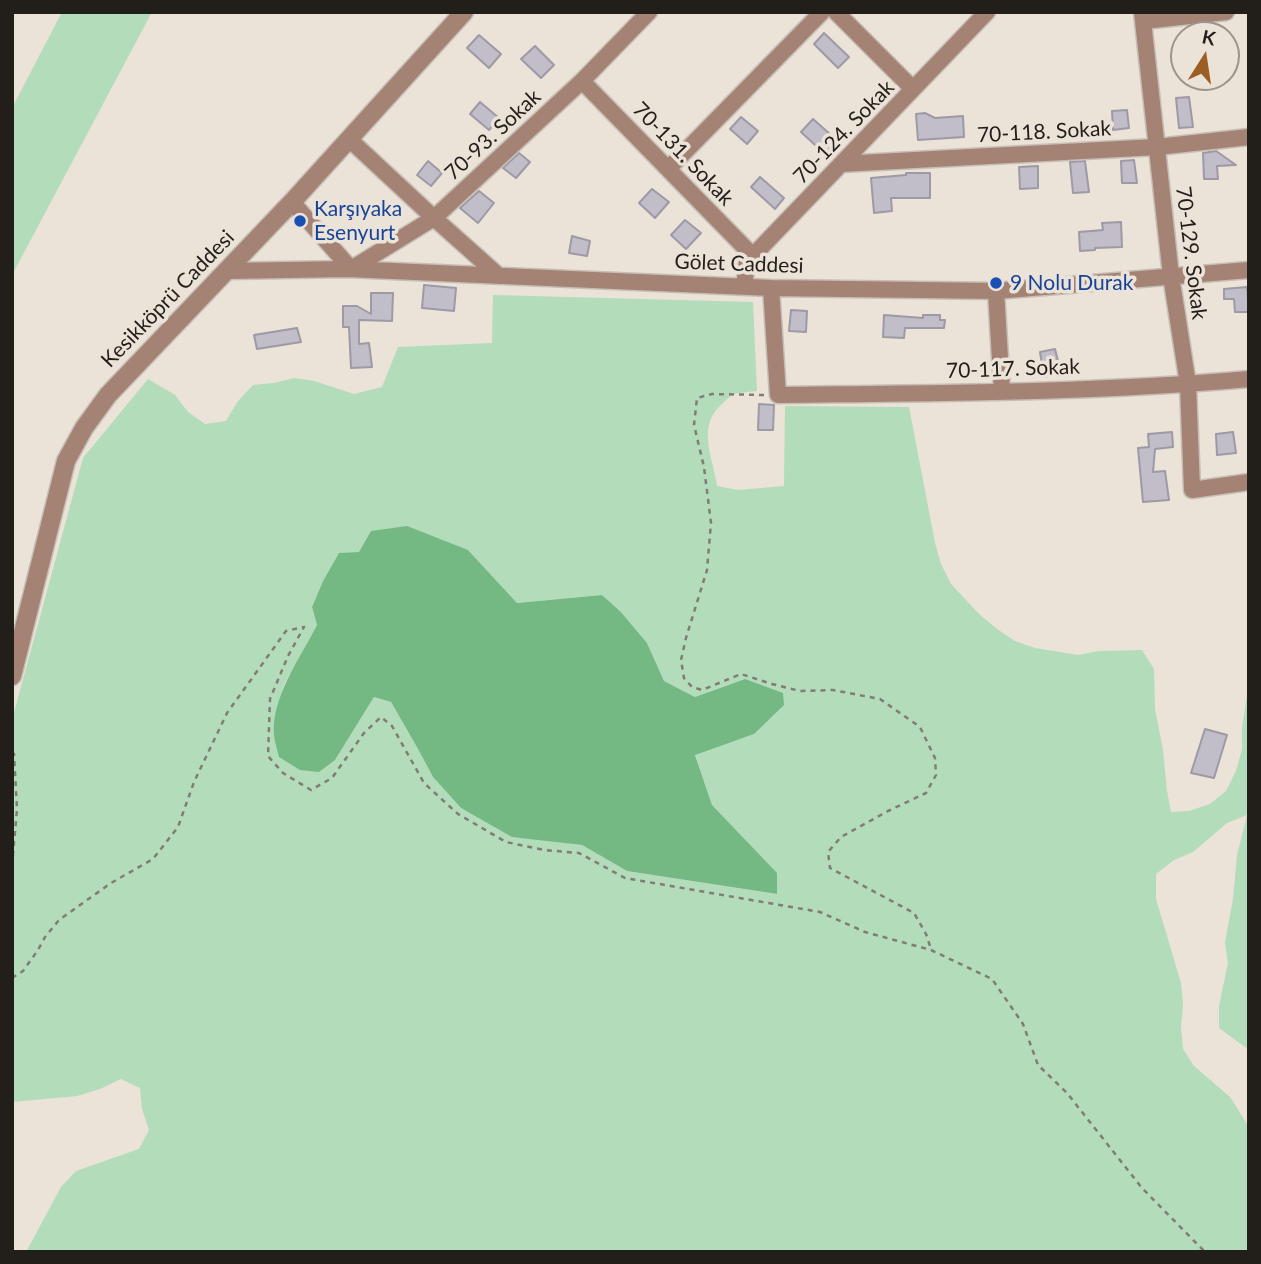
<!DOCTYPE html>
<meta charset="utf-8">
<style>
body{margin:0}
#map{position:relative;width:1261px;height:1264px;overflow:hidden;background:#ebe2d8;font-family:Lato,sans-serif}
canvas{display:block}
.frame{position:absolute;inset:0;border:14px solid #221f1b;pointer-events:none}
.north{position:absolute;left:1170px;top:21px;width:70px;height:70px;box-sizing:border-box;background:#ebe2d8;border:2px solid #9b948c;border-radius:50%;rotate:12deg;font-size:19px;font-weight:700;line-height:28px;text-align:center;color:#221f1b}
.north::after{content:'';display:block;margin:auto;width:24px;height:32px;background:#9c5e24;clip-path:polygon(50% 0,100% 100%,50% 72%,0 100%)}
</style>
<div id="map">
<canvas width="1261" height="1264"></canvas>
<div class="frame"></div>
<div class="north">K</div>
</div>
<script>
const c = document.querySelector('canvas').getContext('2d');
c.lineJoin = 'round';
function fillPath(path, color) {
  c.fillStyle = color;
  c.fill(path, 'evenodd');
}
function trace(path, color, width, dash) {
  c.strokeStyle = color;
  c.lineWidth = width;
  c.lineCap = dash ? 'butt' : 'round';
  c.setLineDash(dash || []);
  c.stroke(path);
}
function label(font, color, halo, rows, align = 'center') {
  c.font = font + ' Lato,sans-serif';
  c.lineWidth = 7;
  c.setLineDash([]);
  c.textBaseline = 'middle';
  c.strokeStyle = halo;
  c.fillStyle = color;
  for (const [text, x, y, turn = 0] of rows) {
    c.save();
    c.translate(x, y);
    c.rotate((+turn || 0) * Math.PI / 180);
    c.textAlign = isNaN(turn) ? turn : align;
    if (halo) c.strokeText(text, 0, 0);
    c.fillText(text, 0, 0);
    c.restore();
  }
}
fillPath(new Path2D(`
 M62,12H152L12,275V108Z
 M493,295L753,302L757,391C751,392 742,392 735,394C731,395 726,400 722,404C696,426 713,457 717,486L738,490L784,486L785,406L909,407L935,543L941,564L951,584L979,614L997,629L1015,641L1035,648L1078,655L1099,651L1142,650L1154,669L1155,709L1163,750L1167,791L1171,812L1189,811L1210,804L1226,791L1236,771L1242,749V727L1249,684V1050L1219,1028V1006L1228,963L1225,942L1233,899L1237,855L1247,815L1227,823L1193,852L1174,860L1156,874V899L1181,983L1183,1005L1181,1027L1183,1049L1194,1066L1230,1097L1249,1127V1252H26L61,1187L76,1171L139,1149L149,1130L142,1109L140,1088L121,1079L100,1089L77,1096L12,1102V720L83,458L148,379L175,395L188,412L205,424L226,421L238,401L253,385L274,383L294,378L314,381L354,394L382,387L398,347L492,343ZM468,550L517,603L602,595L621,612L647,643L664,681L695,697L745,679L754,734L695,754L712,805L776,873V894L627,871L582,845L512,836L461,808L433,777L418,749L391,702L374,697L335,760L274,734L277,707L284,685L317,625L312,607L323,581L339,553Z`), '#b2dcba');
fillPath(new Path2D(`
 M407,526L468,550L517,603L602,595L621,612L647,643L664,681L695,697L745,679L783,693L784,705L754,734L695,755L712,805L777,873V894L627,871L582,845L512,837L461,808L433,777L418,749L391,702L374,697L335,760L319,772L300,770L279,757C277,750 275,742 274,735C271,697 301,657 317,625L312,607L323,581L339,553L359,552L371,531Z`), '#74b984');
const building = new Path2D(`
 M824,33L849,57L838,68L814,44Z
 M479,35L501,54L489,68L467,48Z
 M535,46L554,65L541,78L521,59Z
 M1189,97L1193,127L1179,128L1176,98Z
 M480,102L499,118L489,130L470,114Z
 M1127,110L1129,128L1113,130L1112,111Z
 M925,113L935,118L963,116L964,137L918,140L916,114Z
 M741,117L758,131L747,144L730,129Z
 M813,119L840,143L827,156L801,132Z
 M1216,151L1236,165L1217,166L1218,179H1204L1203,153Z
 M519,153L530,162L516,178L503,168Z
 M1134,160L1137,183H1122L1121,161Z
 M428,161L442,173L431,186L417,175Z
 M1085,161L1089,192L1073,193L1070,162Z
 M1038,166V188L1020,189L1019,167Z
 M906,173H930V198H891L892,211L874,213L871,178L906,175Z
 M760,177L784,198L775,209L751,187Z
 M652,189L669,202L655,218L639,203Z
 M479,191L494,203L478,223L460,208Z
 M685,220L701,233L686,249L671,235Z
 M1121,222L1122,247L1095,248V250L1080,251L1079,232L1103,230L1102,223Z
 M572,236L590,241L587,256L569,253Z
 M424,285L456,288L454,311L422,308Z
 M1247,287L1249,312H1235L1234,299H1224V289Z
 M371,293H393L392,321L359,320V344L369,343L372,367L351,368L349,327H343V306H357L371,314Z
 M791,310L807,311L806,332L789,331Z
 M884,315L923,318V315H940V320H945L944,328H905L904,338L883,337Z
 M297,328L301,342L257,349L254,335Z
 M1055,349L1061,373L1044,377L1040,352Z
 M759,404L774,405L773,430H758Z
 M1172,432L1173,447L1155,449L1153,472L1165,471L1169,500L1143,502L1138,448L1149,447L1148,434Z
 M1233,432L1236,453L1217,455L1216,434Z
 M1205,729L1227,735L1214,778L1191,773Z`);
fillPath(building, '#c1bdc9');
trace(building, '#9d99a5', 2);
const minor = new Path2D(`
 M836,12L913,89
 M1142,12L1171,276L1188,384L1192,490L1249,482
 M1144,21L1226,12
 M582,81L753,256
 M349,139L434,218L499,276
 M841,164L1157,147L1249,137
 M668,169L822,12
 M292,202L351,269L434,218L582,81L649,12
 M226,271L348,269L771,288L996,291L1249,270
 M744,286L747,262L987,12
 M771,288L778,395C935,393 1092,393 1249,379
 M996,291L1002,392`);
const tertiary = new Path2D(`
 M12,676L66,461L84,428L108,395L292,202L464,12`);
trace(minor, '#c7bfb6', 19);
trace(tertiary, '#c7bfb6', 21);
trace(new Path2D(`
 M764,395L712,394L697,398L694,425L704,467L711,523L707,570L686,638L681,660L684,678L692,687L702,690L741,674L772,684L800,691L833,690L880,699L920,727L935,758L936,775L926,793L888,811L841,837L828,852L830,868L914,913L926,934L931,949
 M12,752L14,754L17,809L12,866
 M12,978L23,971L38,950L45,937L59,920L111,883L153,859L178,827L194,782L227,713L286,631L304,627L288,656L270,699L268,756L283,773L311,790L332,778L364,733L381,717L392,726L424,783L458,814L506,842L544,850L579,853L625,878L820,912L865,932L931,950L992,979L1023,1024L1038,1065L1067,1093L1142,1188L1205,1252`), '#827c75', 2.5, [5, 5]);
trace(minor, '#a48274', 16);
trace(tertiary, '#a48274', 18);
for (const [x, y, r, color] of [
 [300,221,7,"#1a4fb4"],
 [996,283,7,"#1a4fb4"]
]) {
  const dot = new Path2D();
  dot.arc(x, y, r, 0, 2 * Math.PI);
  c.fillStyle = color;
  c.fill(dot);
  trace(dot, '#ebe2d8', 2.5);
}
label('21px', '#221f1b', '#ebe2d8', [
 ["70-124. Sokak",844,132,-46],
 ["70-118. Sokak",1044,132,-3],
 ["70-93. Sokak",493,135,-43],
 ["70-131. Sokak",683,154,46],
 ["70-129. Sokak",1191,253,83],
 ["Gölet Caddesi",739,264,2],
 ["Kesikköprü Caddesi",168,299,-46],
 ["70-117. Sokak",1013,369,-2]
]);
label('21px', '#164399', '#ebe2d8', [
 ["Karşıyaka",314,209],
 ["Esenyurt",314,233],
 ["9 Nolu Durak",1010,283]
], 'left');
</script>
